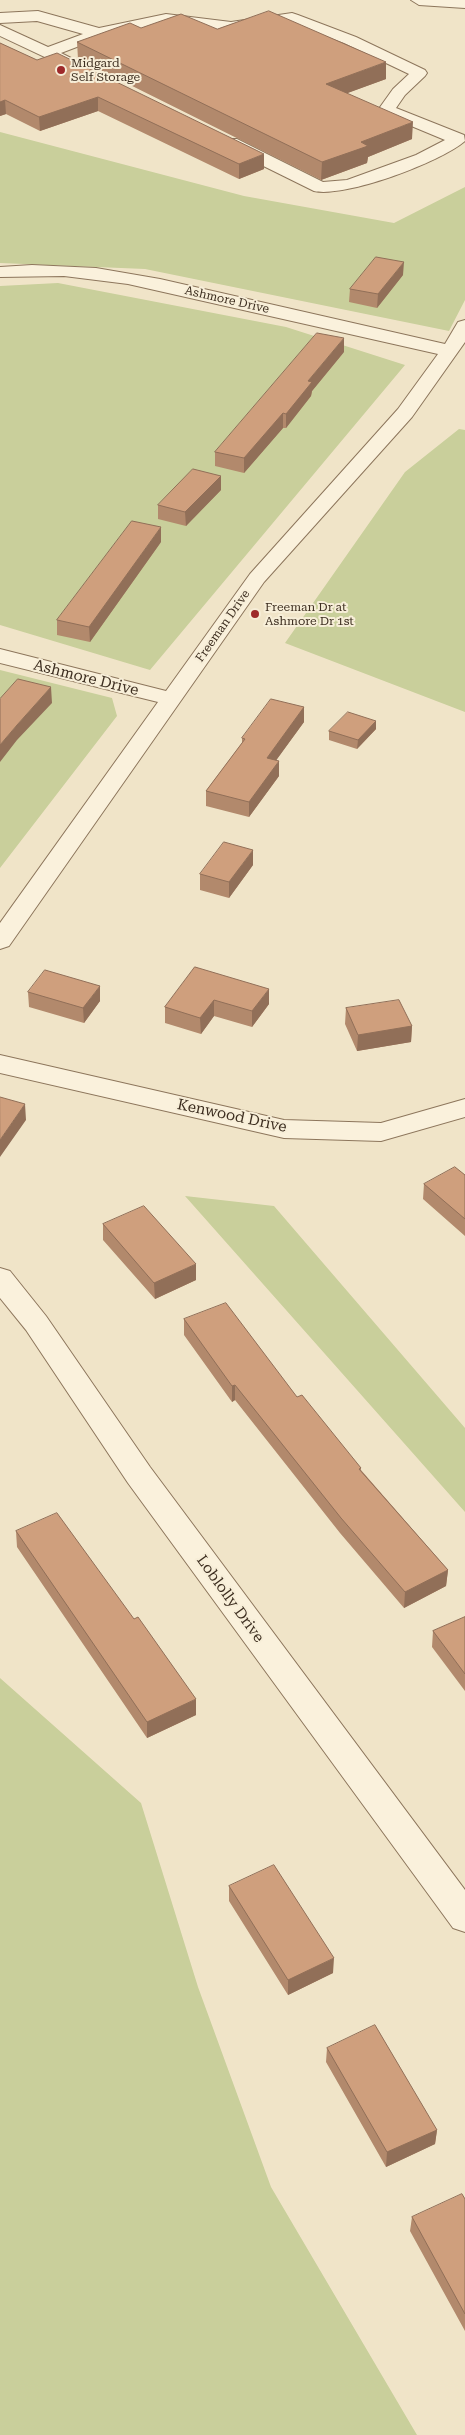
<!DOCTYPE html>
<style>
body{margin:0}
canvas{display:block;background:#f0e4c8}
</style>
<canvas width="465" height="2435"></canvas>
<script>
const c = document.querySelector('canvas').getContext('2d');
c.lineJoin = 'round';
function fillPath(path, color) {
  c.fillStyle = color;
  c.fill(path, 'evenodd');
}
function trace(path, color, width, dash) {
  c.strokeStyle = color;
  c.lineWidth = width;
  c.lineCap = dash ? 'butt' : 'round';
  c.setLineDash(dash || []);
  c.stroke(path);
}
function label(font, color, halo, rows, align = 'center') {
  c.font = font + ' "Roboto Serif",serif';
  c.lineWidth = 4;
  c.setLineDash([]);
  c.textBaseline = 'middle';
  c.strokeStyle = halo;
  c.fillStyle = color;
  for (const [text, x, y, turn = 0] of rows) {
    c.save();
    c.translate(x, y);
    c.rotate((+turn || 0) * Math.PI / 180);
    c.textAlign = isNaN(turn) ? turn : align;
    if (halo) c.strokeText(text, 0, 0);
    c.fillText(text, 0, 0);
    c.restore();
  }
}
fillPath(new Path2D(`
 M0,132L244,196L394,223L465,187V300L449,331L145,269L0,263Z
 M58,283L286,327L405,365L150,670L0,625V286Z
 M459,429L465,430V712L285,643L405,472Z
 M0,670L112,698L117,716L0,868Z
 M185,1196L274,1206L465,1428V1512Z
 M0,1678L141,1803L198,1987L271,2187L417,2435H0Z`), '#c9cf9b');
const minor = new Path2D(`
 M411,0H465V8L419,5Z
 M38,11L99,28L166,14L231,22L292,13L298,15L356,37L425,70L427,73L425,76L405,95L396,108L464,135L465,141C441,162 345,198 314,191L225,147L223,143L225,139H237L323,182L347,180L416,155L445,140L380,113L378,110L393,89L409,74L344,43L291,23L231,32L166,24L103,37L61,53L91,68L93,71L91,74L85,76L0,36V25L48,47L83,34L37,21L0,23V13Z
 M32,265L96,268L160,279L445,344L458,322L465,320V342L412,417L264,582L9,946L0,949V923L158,702L0,663V649L166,691L250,574L398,409L438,354L128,284L64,276L0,277V267Z
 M0,1055L284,1120L381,1123L465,1099V1117L381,1141L284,1138L0,1073Z
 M0,1268L10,1271L46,1316L150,1467L465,1890V1932L453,1928L128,1483L26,1330L0,1298Z`);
trace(minor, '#8d765c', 2);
fillPath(minor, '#faf1dc');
fillPath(new Path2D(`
 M141,28L217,29L386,79L347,93L412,139L368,157L367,163L321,180L78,59L77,42Z
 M0,43L264,169L239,179L98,111L40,131L6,114L0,116Z
 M403,275L377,308L349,302L350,289Z
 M344,352L312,391L311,396L286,428H283L244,473L215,466V452Z
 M221,490L186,526L158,519V505Z
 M161,542L90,642L57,635V620Z
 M304,707V722L276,760L279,776L249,817L206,806V791L242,743V738Z
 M376,721V729L357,749L329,740V731Z
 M253,865L229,898L200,890V874Z
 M195,967L269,1004L252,1027L214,1016L201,1034L165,1023V1007Z
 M28,992L100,1001L84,1023L29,1007Z
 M346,1008L412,1026L411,1042L357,1051L345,1024Z
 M465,1175V1236L423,1199L424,1184Z
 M103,1224L196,1280L155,1299L103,1240Z
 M184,1319L297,1397L361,1468V1470L448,1570L446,1586L404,1608L340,1533L235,1400L232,1402L184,1335Z
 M16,1531L196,1715L147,1738L17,1547Z
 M465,1617V1691L432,1647L433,1631Z
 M229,1886L333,1973L288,1995L229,1901Z
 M327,2048L437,2130L435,2144L386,2167L326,2062Z
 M465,2199V2331L410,2231L412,2217Z`), '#b2896c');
fillPath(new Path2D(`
 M386,62V79L326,101V84Z
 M98,97V111L40,131L39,117Z
 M5,100L6,114L0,116V102Z
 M413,122L412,139L368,157L367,163L321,180L322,162L361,142Z
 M264,154V169L239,179V164Z
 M404,262L403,275L377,308L378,294Z
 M344,338V352L312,391L311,396L286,428V414L308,381Z
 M283,413V428L244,473V458Z
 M221,476V490L186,526L185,512Z
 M161,527V542L90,642L89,627Z
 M51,687L52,703L17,740L0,762V745L17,725Z
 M304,707V722L267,773V758Z
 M376,721V729L357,749L358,740Z
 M279,761V776L249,817V802Z
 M253,850V865L229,898V882Z
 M100,986V1001L84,1023L83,1008Z
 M269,989V1004L252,1027V1011Z
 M214,1000V1016L201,1034L200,1018Z
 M412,1026L411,1042L357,1051L358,1035Z
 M25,1104L26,1120L0,1157V1140Z
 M196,1264V1280L155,1299L154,1283Z
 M235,1385V1400L232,1402V1386Z
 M448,1570L446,1586L404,1608L405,1592Z
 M196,1699V1715L147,1738V1722Z
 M334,1958L333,1973L288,1995V1980Z
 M437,2130L435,2144L386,2167L387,2152Z`), '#916f58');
const building = new Path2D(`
 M269,11L386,62L326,84L413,122L361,142L368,146L322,162L77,42L130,23L141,28L181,14L217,29Z
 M0,43L37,60L57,53L264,154L239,164L98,97L39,117L5,100L0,102Z
 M376,257L404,262L378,294L350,289Z
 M317,333L344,338L308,381L312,382L286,414L283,413L244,458L215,452Z
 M193,469L221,476L185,512L158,505Z
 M132,521L161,527L89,627L57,620Z
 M18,679L51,687L17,725L0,745V699Z
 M271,699L304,707L267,758L279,761L249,802L206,791L245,739L242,738Z
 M348,712L376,721L358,740L329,731Z
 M224,842L253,850L229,882L200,874Z
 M195,967L269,989L252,1011L214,1000L200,1018L165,1007Z
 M45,970L100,986L83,1008L28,992Z
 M399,1000L412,1026L358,1035L346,1008Z
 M0,1097L25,1104L0,1140Z
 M455,1167L465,1175V1219L424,1184Z
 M144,1206L196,1264L154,1283L103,1224Z
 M226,1303L297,1397L302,1395L361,1468L359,1469L448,1570L405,1592L341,1518L235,1385L232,1386L184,1319Z
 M57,1513L134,1619L138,1617L196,1699L147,1722L16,1531Z
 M465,1617V1674L433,1631Z
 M274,1865L334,1958L288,1980L229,1886Z
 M375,2025L437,2130L387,2152L327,2048Z
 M462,2194L465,2199V2314L412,2217Z`);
fillPath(building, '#cf9f7d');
trace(building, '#916f58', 1);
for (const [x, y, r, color] of [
 [61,70,5,"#9e2a2b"],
 [255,614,5,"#9e2a2b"]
]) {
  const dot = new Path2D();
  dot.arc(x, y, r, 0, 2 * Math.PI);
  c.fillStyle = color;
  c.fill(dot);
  trace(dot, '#f7eed8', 2);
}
label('12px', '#3d2e20', '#f7eed8', [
 ["Midgard",71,63],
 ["Self Storage",71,77],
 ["Freeman Dr at",265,607],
 ["Ashmore Dr 1st",265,621]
], 'left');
label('12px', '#3d2e20', '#f7eed8', [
 ["Ashmore Drive",227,300,13],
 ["Freeman Drive",223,626,-55]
]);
label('15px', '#3d2e20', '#f7eed8', [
 ["Ashmore Drive",86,678,14],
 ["Kenwood Drive",232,1116,12],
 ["Loblolly Drive",230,1599,54]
]);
</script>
